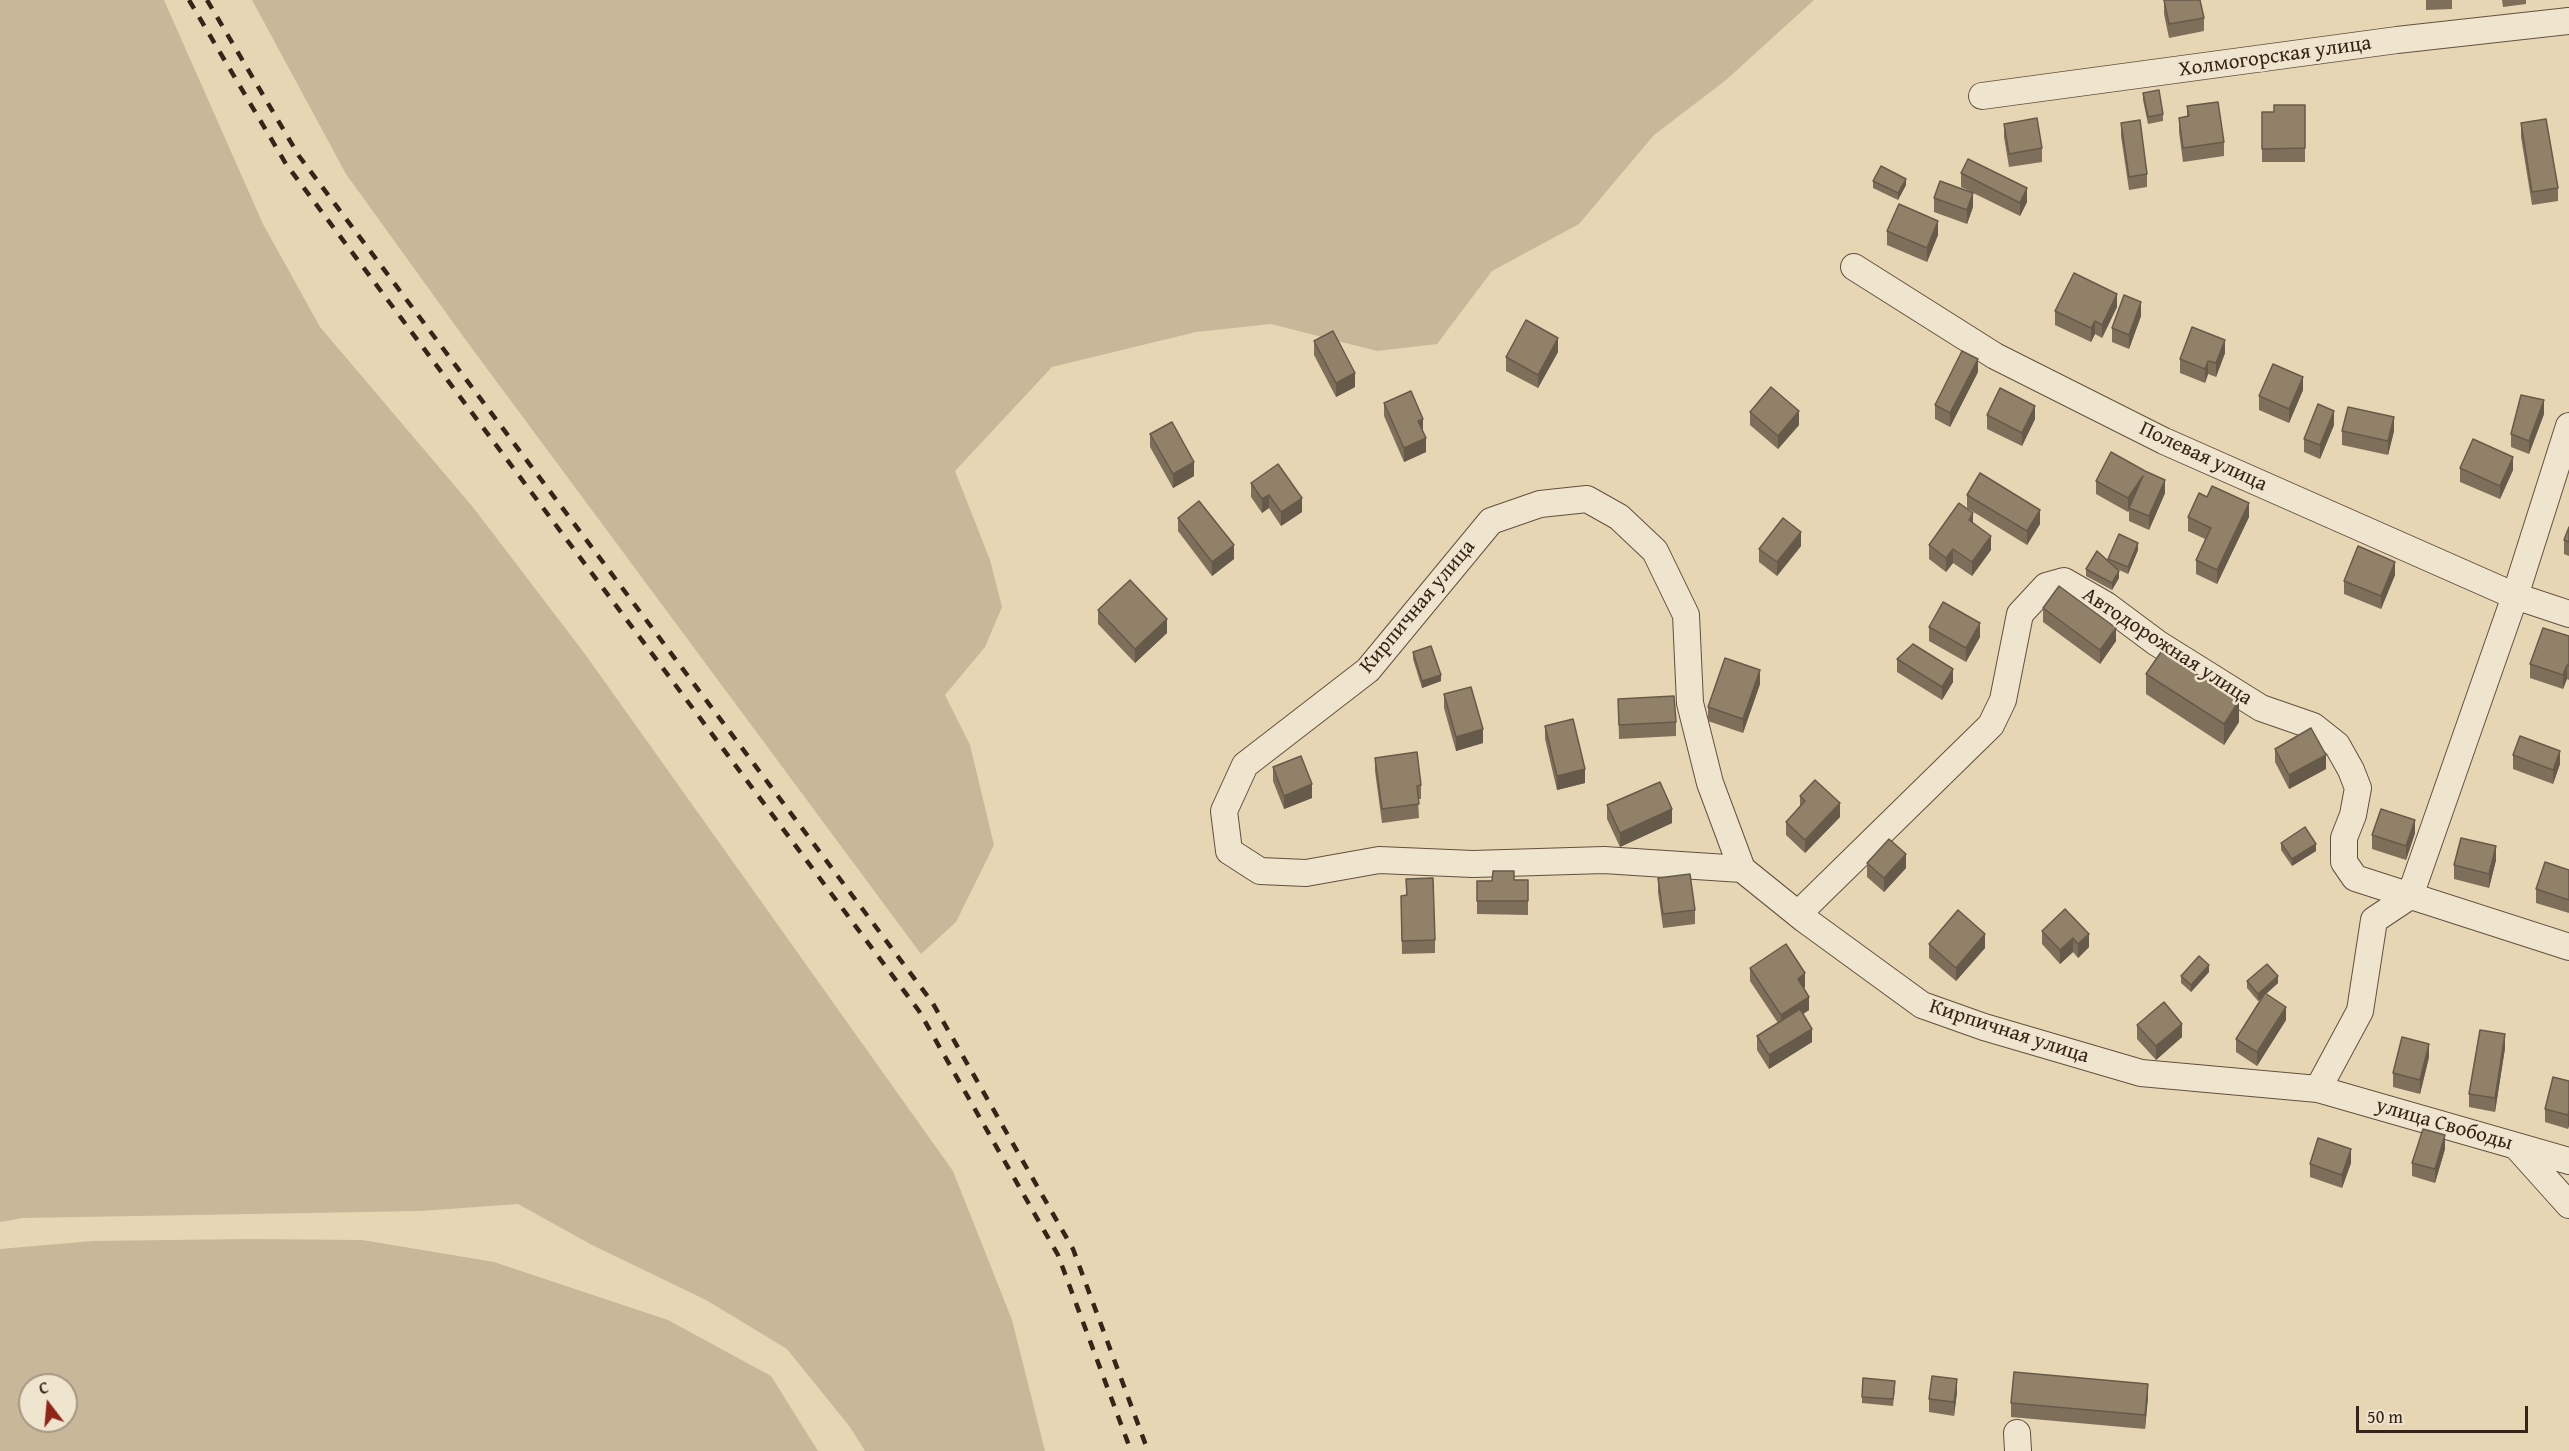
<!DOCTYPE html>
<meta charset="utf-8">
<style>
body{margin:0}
#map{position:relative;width:2569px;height:1451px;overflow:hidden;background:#e6d6b3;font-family:"Gentium Book Plus",serif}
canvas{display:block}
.north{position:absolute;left:18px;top:1373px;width:60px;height:60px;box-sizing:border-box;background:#efe4ce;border:2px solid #a59785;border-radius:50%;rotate:344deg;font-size:16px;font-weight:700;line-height:24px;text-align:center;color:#372418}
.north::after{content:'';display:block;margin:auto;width:21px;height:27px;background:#8f2418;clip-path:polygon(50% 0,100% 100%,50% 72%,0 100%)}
.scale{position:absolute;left:2356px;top:1406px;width:172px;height:27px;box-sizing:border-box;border:3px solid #372418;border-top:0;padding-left:8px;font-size:18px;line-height:21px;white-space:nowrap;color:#372418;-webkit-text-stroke:4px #efe4ce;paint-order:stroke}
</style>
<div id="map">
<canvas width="2569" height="1451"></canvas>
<div class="north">С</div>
<div class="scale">50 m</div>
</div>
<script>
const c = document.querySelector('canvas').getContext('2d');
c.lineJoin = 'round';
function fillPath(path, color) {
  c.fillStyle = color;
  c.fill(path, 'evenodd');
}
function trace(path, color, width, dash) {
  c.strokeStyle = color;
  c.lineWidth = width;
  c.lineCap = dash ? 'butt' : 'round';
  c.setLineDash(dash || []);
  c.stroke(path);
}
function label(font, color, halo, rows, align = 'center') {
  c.font = font + ' "Gentium Book Plus",serif';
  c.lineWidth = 5;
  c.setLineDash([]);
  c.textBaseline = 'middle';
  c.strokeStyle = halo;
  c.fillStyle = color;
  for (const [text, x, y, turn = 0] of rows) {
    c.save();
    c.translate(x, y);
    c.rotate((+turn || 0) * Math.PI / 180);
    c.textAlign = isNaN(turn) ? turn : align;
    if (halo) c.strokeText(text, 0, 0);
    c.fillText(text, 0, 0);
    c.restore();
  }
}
fillPath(new Path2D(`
 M0,0H164L263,224L320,327L472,506L585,654L953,1171L1012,1320L1045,1451H865L850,1427L787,1349L706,1300L592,1245L518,1204L421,1211L23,1218L0,1222Z
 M252,0H1814L1726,80L1654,135L1579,224L1492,271L1437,344L1377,351L1271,324L1196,332L1052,367L955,471L990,560L1002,607L985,647L945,695L970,745L994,845L956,922L921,954L465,339L346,174Z
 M250,1239L362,1240L494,1262L668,1320L771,1376L818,1451H0V1249L93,1241ZM30,1385H66V1421H30Z`), '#c8b899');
const street = new Path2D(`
 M1982,96L2397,40L2569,21
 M1854,267L1995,356L2164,441L2515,596L2569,614
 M1742,869L1604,860L1473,864L1379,860L1306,873L1260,871L1229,851L1224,811L1245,765L1368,670L1491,521L1540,504L1587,499L1619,517L1655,551L1686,615L1690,703L1710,783L1742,869L1804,919L1922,1005L1984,1027L2141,1073L2318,1089L2569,1161
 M1798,914L1991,725L2003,700L2020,614L2046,586L2064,581L2106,605L2157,643L2261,708L2313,726L2337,745L2351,770L2358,788L2353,815L2344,838V862L2355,878L2569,947
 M2318,1089L2360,1011L2374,920L2410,896L2515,596L2569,426
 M2516,1146L2569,1205
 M2017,1433L2018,1451`);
trace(street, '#63503f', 28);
trace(street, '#efe4ce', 26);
trace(new Path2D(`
 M189,0L286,164L919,1011L1058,1255L1131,1451
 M207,0L299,156L932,1002L1073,1249L1148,1451`), '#372418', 4.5, [10, 10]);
fillPath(new Path2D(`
 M2164,0L2204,18V31L2169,38L2164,14Z
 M2426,0H2452V9L2426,10Z
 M2502,0H2526V4L2503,7Z
 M2143,93L2163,114V121L2148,124L2143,100Z
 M2305,105V162H2262V112H2274Z
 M2187,106L2224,142V156L2183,162L2179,132V118L2187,117Z
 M2121,123L2147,174V187L2129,190L2121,136Z
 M2521,123L2558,188V201L2532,205L2521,137Z
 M2004,124L2042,148V162L2009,167L2004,137Z
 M1961,173L2027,202L2020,216L1961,187Z
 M1873,181L1906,185L1898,200L1873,188Z
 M1934,198L1973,207L1967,224L1934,212Z
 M1887,231L1938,235L1927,262L1887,245Z
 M2117,307L2102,338L2095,334L2091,342L2055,325V311Z
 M2141,316L2129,349L2112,342V328Z
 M1314,341L1355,387L1336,397L1314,355Z
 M1558,352L1538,388L1506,371V357Z
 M2225,353L2216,377L2208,374L2205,383L2180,373V359Z
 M1978,372L1950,427L1935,419V405Z
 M2303,390L2289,423L2259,410V396Z
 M1384,403L1423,431L1426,452L1404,462L1384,416Z
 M1750,412L1799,425L1778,449L1750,425Z
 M2544,414L2529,454L2511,447V434Z
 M1987,415L2035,419L2022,446L1987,429Z
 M2334,425L2320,459L2304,452V439Z
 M2342,431H2394L2388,455L2342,445Z
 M1150,434L1194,476L1173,488L1150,447Z
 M2460,468L2513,470L2500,499L2460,482Z
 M2096,481L2165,493L2149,530L2129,521V510L2128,512L2096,494Z
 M1251,483L1302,512L1281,526L1269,508L1262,513L1251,497Z
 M1967,495L2040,524L2027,545L1967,508Z
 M2188,517H2249L2217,584L2196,574V560L2205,539L2188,531Z
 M1178,518L1234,559L1212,576L1178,531Z
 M1973,524L1991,550L1972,576L1953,563L1946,572L1929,559V545Z
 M2569,527V556L2564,554V540Z
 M1801,546L1777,576L1759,562V549Z
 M2138,550L2128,574L2117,569L2119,578L2112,590L2086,576V569L2108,561V559Z
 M2395,575L2381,609L2344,594V581Z
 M2043,608L2116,641L2100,664L2043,622Z
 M1098,610L1167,633L1135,663L1098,624Z
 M1929,627L1980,637L1966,662L1929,641Z
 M2569,636V680L2567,679L2563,689L2530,678V664Z
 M1413,652L1441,681L1422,688L1413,659Z
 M1897,659L1953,682L1942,700L1897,672Z
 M2146,674L2239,722L2224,745L2146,694Z
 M1760,684L1743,733L1708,721V707Z
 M1444,694L1483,743L1456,751L1444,708Z
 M1618,699L1676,722V736L1619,739Z
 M1545,726L1585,783L1557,790L1545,739Z
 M2275,749L2326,769L2289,789L2275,762Z
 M2513,755L2560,764L2553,784L2513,769Z
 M1375,758L1421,785V799H1418L1419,818L1382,823L1375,771Z
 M1273,767L1312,798L1284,809L1273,781Z
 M1800,796L1840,817L1805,853L1786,835V822L1800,807Z
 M1607,805L1672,823L1620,847L1607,819Z
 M2415,833L2406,860L2372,849V835Z
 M2281,843L2316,851L2292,866L2281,850Z
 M2496,860L2489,888L2454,879V865Z
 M1867,863L1906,868L1884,892L1867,877Z
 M2569,870V913L2536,903V889Z
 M1658,878L1695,910V924L1663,928L1658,892Z
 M1406,879L1435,940V953L1402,954L1401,896L1406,895Z
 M1514,880H1528V915L1477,914V881Z
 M2065,909L2089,947L2078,958L2073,952L2060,964L2042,944V931Z
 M1929,944L1985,948L1956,981L1929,958Z
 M1750,968L1805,987L1804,988L1809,1010L1803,1014L1812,1042L1769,1069L1757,1050V1036L1778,1023L1750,981Z
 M2209,972L2191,992L2181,983V976Z
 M2247,981L2278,983L2266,994L2286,1020L2257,1066L2236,1052V1039L2265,994L2258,1001L2247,988Z
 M2137,1025L2182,1037L2156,1060L2137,1039Z
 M2505,1048L2495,1112L2469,1107V1094Z
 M2429,1057L2420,1094L2393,1087V1073Z
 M2569,1081V1125L2568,1129L2545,1122V1109Z
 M2445,1149L2435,1183L2412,1176V1163Z
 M2351,1163L2342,1188L2310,1177V1164Z
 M1895,1388L1893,1406L1862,1403V1397Z
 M1957,1392L1954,1416L1929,1412V1399Z
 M2148,1397L2145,1429L2011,1417V1403Z`), '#7e6f5a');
fillPath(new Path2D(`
 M1906,179V185L1898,200V193Z
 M2027,188V202L2020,216V203Z
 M1973,193V207L1967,224V210Z
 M1938,221V235L1927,262V248Z
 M2117,294V307L2102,338V325Z
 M2141,302V316L2129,349V335Z
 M2095,321V334L2091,342V328Z
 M1558,338V352L1538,388V375Z
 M2225,340V353L2216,377V363Z
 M1978,359V372L1950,427V413Z
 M2208,361V374L2205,383V369Z
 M1355,373V387L1336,397V383Z
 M2303,377V390L2289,423V409Z
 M2544,400V414L2529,454V441Z
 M2035,406V419L2022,446V433Z
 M1799,411V425L1778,449V436Z
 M2334,411V425L2320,459V445Z
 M2394,417V431L2388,455V441Z
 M1423,419V433L1418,421Z
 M1426,438V452L1404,462V448Z
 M2513,457V470L2500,499V486Z
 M1194,462V476L1173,488V474Z
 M2143,476L2129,508V510L2128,512V498Z
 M2165,480V493L2149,530V516Z
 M1269,495V508L1262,513V499Z
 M1302,498V512L1281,526V512Z
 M2249,503V517L2217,584V570Z
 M2040,510V524L2027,545V531Z
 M1973,513V527L1969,520Z
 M1801,532V546L1777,576V562Z
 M1991,536V550L1972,576V562Z
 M2138,543V550L2128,574V567Z
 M1234,545V559L1212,576V562Z
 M1953,549V563L1946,572V558Z
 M2395,562V575L2381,609V596Z
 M2119,571V578L2112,590V583Z
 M1167,619V633L1135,663V649Z
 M1980,623V637L1966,662V648Z
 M2116,628V641L2100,664V650Z
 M2567,665V679L2563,689V675Z
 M1953,669V682L1942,700V687Z
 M1760,670V684L1743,733V719Z
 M1441,675V681L1422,688V681Z
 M2239,701V722L2224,745V724Z
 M1483,729V743L1456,751V737Z
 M2560,751V764L2553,784V770Z
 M2326,755V769L2289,789V775Z
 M1585,769V783L1557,790V776Z
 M1312,784V798L1284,809V796Z
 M1840,803V817L1805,853V840Z
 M1672,809V823L1620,847V833Z
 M2415,820V833L2406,860V846Z
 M2316,844V851L2292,866V859Z
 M2496,846V860L2489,888V874Z
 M1906,854V868L1884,892V878Z
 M1985,934V948L1956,981V968Z
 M2089,934V947L2078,958V944Z
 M2073,938V952L2060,964V950Z
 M2209,965V972L2191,992V985Z
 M1805,973V987L1798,993V979Z
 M2278,976V983L2258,1001V994Z
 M1809,997V1010L1781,1029V1015Z
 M2286,1007V1020L2257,1066V1052Z
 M2182,1024V1037L2156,1060V1046Z
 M1812,1029V1042L1769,1069V1055Z
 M2505,1034V1048L2495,1112V1098Z
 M2429,1044V1057L2420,1094V1080Z
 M2569,1111V1125L2568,1129V1115Z
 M2445,1135V1149L2435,1183V1169Z
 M2351,1149V1163L2342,1188V1175Z
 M1957,1379V1392L1954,1416V1402Z
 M2148,1384V1397L2145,1429V1415Z`), '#665a4a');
const building = new Path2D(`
 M2164,0H2200L2204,18L2169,24Z
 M2159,90L2163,114L2148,117L2143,93Z
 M2218,102L2224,142L2183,148L2179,118L2189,116L2187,106Z
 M2274,105H2305V148L2262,149V112H2274Z
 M2037,118L2042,148L2009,154L2004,124Z
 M2546,119L2558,188L2532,192L2521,123Z
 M2140,120L2147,174L2129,177L2121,123Z
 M1968,159L2027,188L2020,203L1961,173Z
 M1881,166L1906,179L1898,193L1873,181Z
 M1940,181L1973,193L1967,210L1934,198Z
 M1899,204L1938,221L1927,248L1887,231Z
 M2074,273L2117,294L2102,325L2095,321L2091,328L2055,311Z
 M2124,295L2141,302L2129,335L2112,328Z
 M1526,320L1558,338L1538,375L1506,357Z
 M2192,327L2225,340L2216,363L2208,361L2205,369L2180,359Z
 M1333,331L1355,373L1336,383L1314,341Z
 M1962,351L1978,359L1950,413L1935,405Z
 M2273,364L2303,377L2289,409L2259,396Z
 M1771,387L1799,411L1778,436L1750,412Z
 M2000,388L2035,406L2022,433L1987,415Z
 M1411,391L1423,419L1418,421L1426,438L1404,448L1384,403Z
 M2521,395L2544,400L2529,441L2511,434Z
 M2318,404L2334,411L2320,445L2304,439Z
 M2348,407L2394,417L2388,441L2342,431Z
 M1172,422L1194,462L1173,474L1150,434Z
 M2473,439L2513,457L2500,486L2460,468Z
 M2111,452L2145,471L2165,480L2149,516L2129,508L2143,476L2128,498L2096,481Z
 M1278,464L1302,498L1281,512L1269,495L1262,499L1251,483Z
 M1980,473L2040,510L2027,531L1967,495Z
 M2212,486L2249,503L2217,570L2196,560L2211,528L2188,517L2199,493L2207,497Z
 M1199,501L1234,545L1212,562L1178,518Z
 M1959,503L1973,513L1969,520L1991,536L1972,562L1953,549L1946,558L1929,545Z
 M1783,518L1801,532L1777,562L1759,549Z
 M2569,527V542L2564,540Z
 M2119,534L2138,543L2128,567L2108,559Z
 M2358,546L2395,562L2381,596L2344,581Z
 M2097,551L2119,571L2112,583L2086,569Z
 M1130,580L1167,619L1135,649L1098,610Z
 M2059,586L2116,628L2100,650L2043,608Z
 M1943,602L1980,623L1966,648L1929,627Z
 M2543,628L2569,636V666L2567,665L2563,675L2530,664Z
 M1913,644L1953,669L1942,687L1897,659Z
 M1431,646L1441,675L1422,681L1413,652Z
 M2161,652L2239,701L2224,724L2146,674Z
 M1725,658L1760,670L1743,719L1708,707Z
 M1471,687L1483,729L1456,737L1444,694Z
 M1674,696L1676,722L1619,725L1618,699Z
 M1573,719L1585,769L1557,776L1545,726Z
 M2311,728L2326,755L2289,775L2275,749Z
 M2520,736L2560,751L2553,770L2513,755Z
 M1417,752L1421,785L1417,786L1419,804L1382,809L1375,758Z
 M1301,756L1312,784L1284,796L1273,767Z
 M1815,780L1840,803L1805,840L1786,822L1805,801L1800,796Z
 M1660,782L1672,809L1620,833L1607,805Z
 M2381,809L2415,820L2406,846L2372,835Z
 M2305,827L2316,844L2292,859L2281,843Z
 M2461,838L2496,846L2489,874L2454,865Z
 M1889,839L1906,854L1884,878L1867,863Z
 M2545,862L2569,870V900L2536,889Z
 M1493,871H1514V880H1528V901H1477V881H1492Z
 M1690,874L1695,910L1663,914L1658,878Z
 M1433,878L1435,940L1402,941L1401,896L1407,895L1406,879Z
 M2065,909L2089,934L2078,944L2073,938L2060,950L2042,931Z
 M1958,910L1985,934L1956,968L1929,944Z
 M1786,944L1805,973L1798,979L1809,997L1781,1015L1750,968Z
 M2199,956L2209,965L2191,985L2181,976Z
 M2267,964L2278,976L2258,994L2247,981Z
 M2265,993L2286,1007L2257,1052L2236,1039Z
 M2164,1002L2182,1024L2156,1046L2137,1025Z
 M1800,1009L1812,1029L1769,1055L1757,1036Z
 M2480,1030L2505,1034L2495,1098L2469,1094Z
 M2402,1037L2429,1044L2420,1080L2393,1073Z
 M2553,1077L2569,1081V1111L2568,1115L2545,1109Z
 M2423,1129L2445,1135L2435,1169L2412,1163Z
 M2318,1138L2351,1149L2342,1175L2310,1164Z
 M2014,1372L2148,1384L2145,1415L2011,1403Z
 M1932,1376L1957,1379L1954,1402L1929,1399Z
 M1863,1378L1895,1381L1893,1399L1862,1397Z`);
fillPath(building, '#928169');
trace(building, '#665a4a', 1.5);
label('21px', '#372418', '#efe4ce', [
 ["Холмогорская улица",2275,57,-8],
 ["Полевая улица",2203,457,25],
 ["Кирпичная улица",1418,607,-50],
 ["Автодорожная улица",2167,647,33],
 ["Кирпичная улица",2009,1032,18],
 ["улица Свободы",2444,1125,16]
]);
</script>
